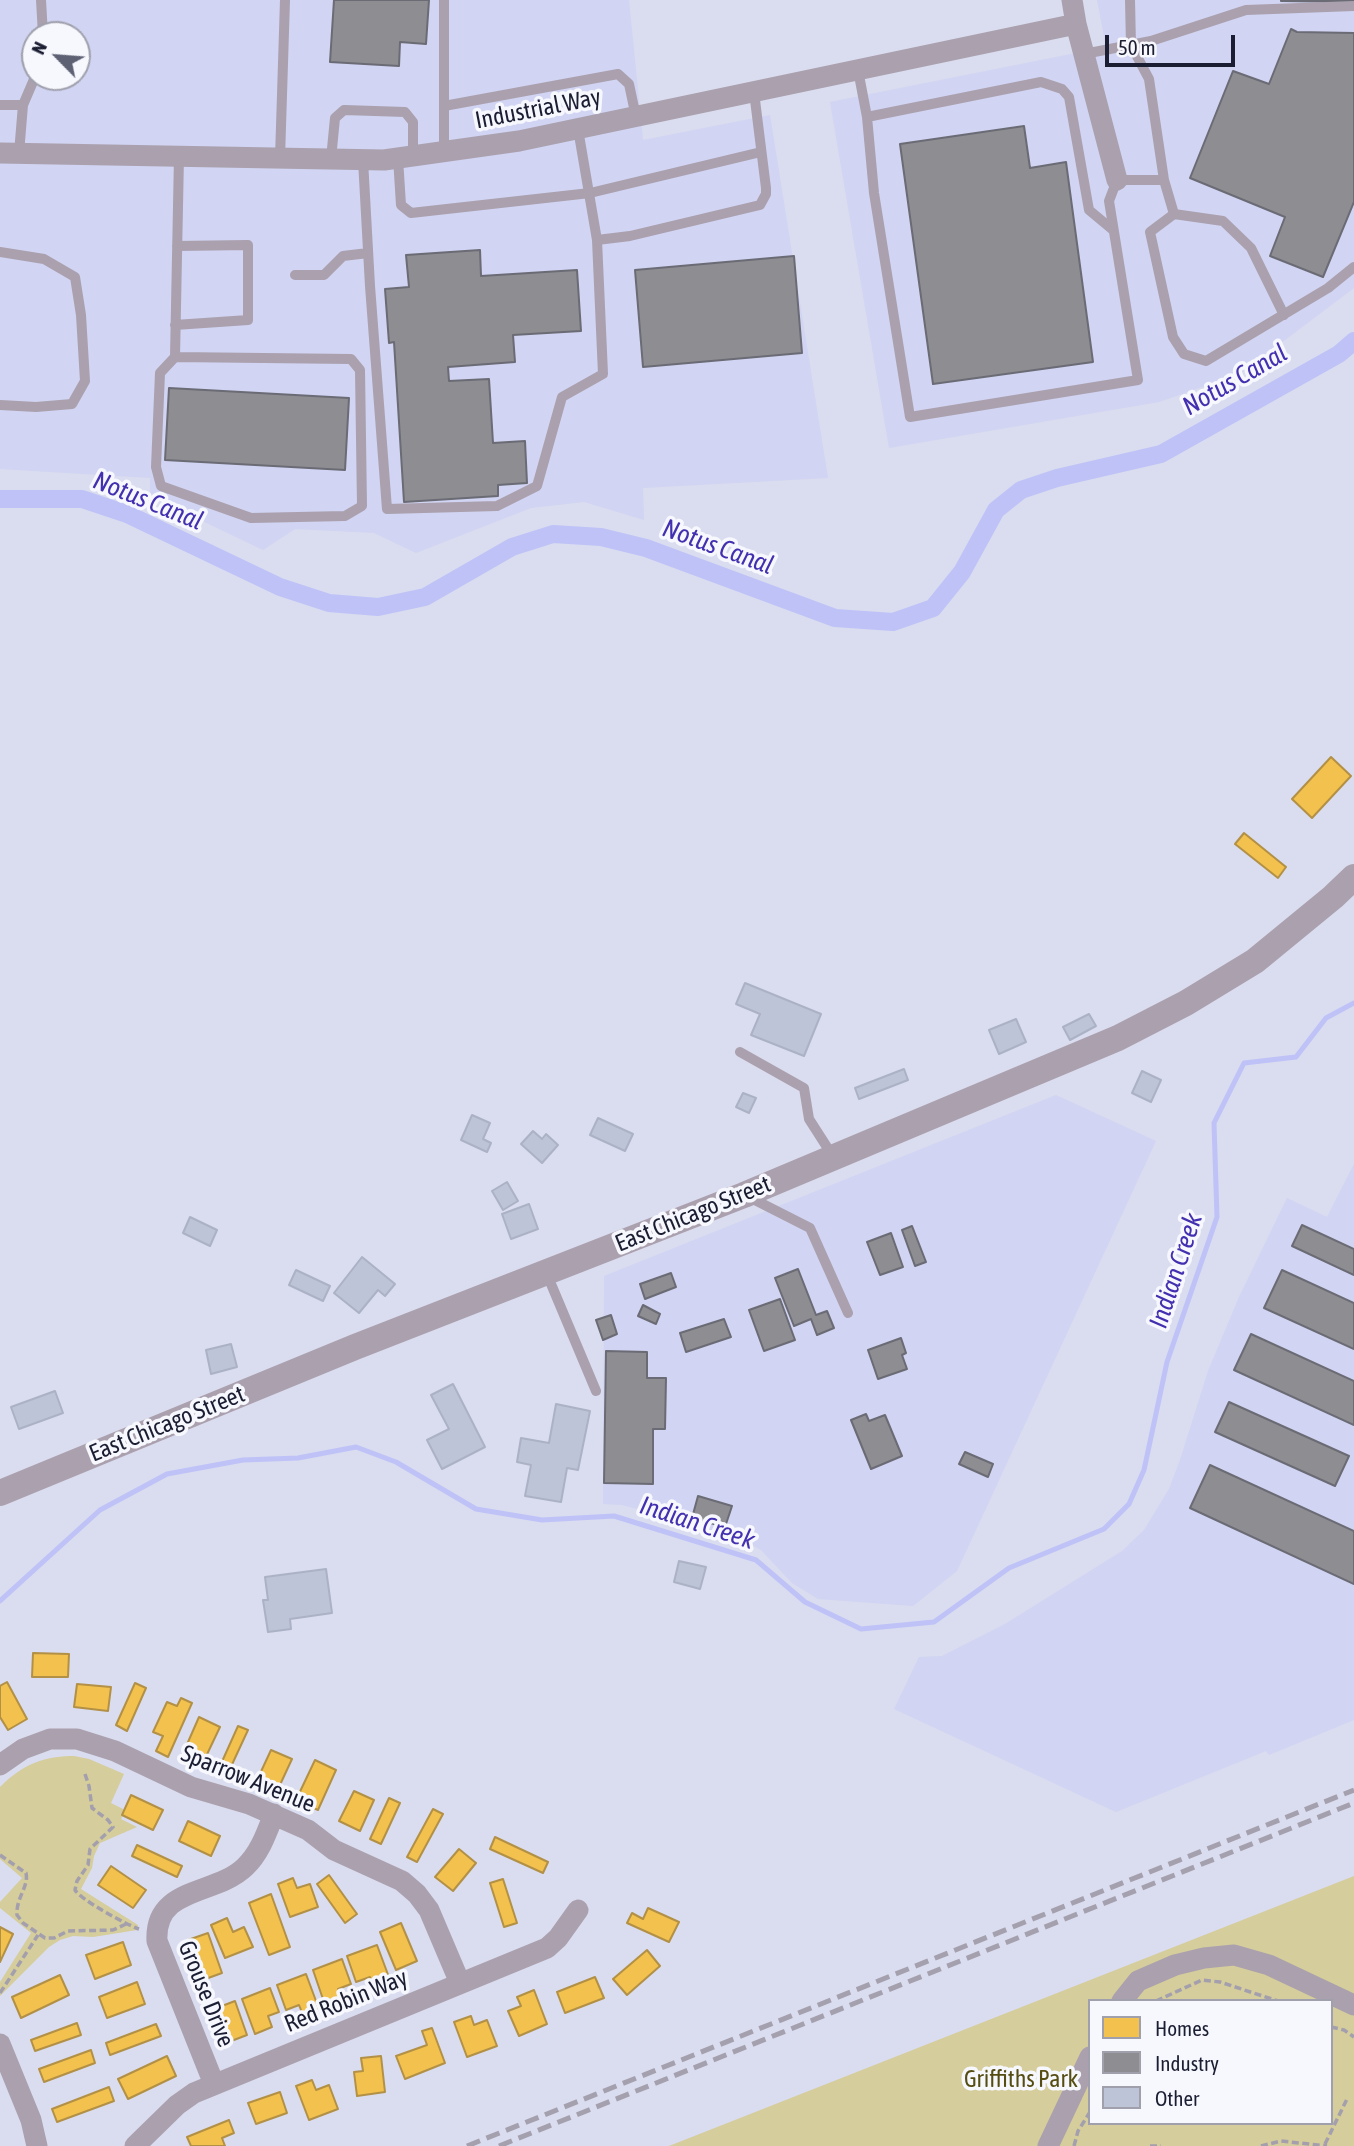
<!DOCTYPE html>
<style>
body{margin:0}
#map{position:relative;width:1354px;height:2146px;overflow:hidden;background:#dadcef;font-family:"Asap Condensed",sans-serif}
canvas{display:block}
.legend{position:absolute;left:1088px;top:1999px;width:245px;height:126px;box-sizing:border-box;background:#f7f8fe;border:2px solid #9fa0ac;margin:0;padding:9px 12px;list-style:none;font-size:21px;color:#1b1d32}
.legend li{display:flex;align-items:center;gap:14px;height:35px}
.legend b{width:35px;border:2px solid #9fa0ac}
.north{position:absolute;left:21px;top:21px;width:70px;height:70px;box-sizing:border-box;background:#f7f8fe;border:2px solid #9fa0ac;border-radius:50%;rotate:295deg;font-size:19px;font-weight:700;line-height:28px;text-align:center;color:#1b1d32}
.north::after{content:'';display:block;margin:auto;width:24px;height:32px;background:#5e6074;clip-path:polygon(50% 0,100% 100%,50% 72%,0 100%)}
.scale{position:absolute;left:1105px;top:35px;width:130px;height:32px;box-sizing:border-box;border:4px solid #1b1d32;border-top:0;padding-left:9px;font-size:21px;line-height:24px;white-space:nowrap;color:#1b1d32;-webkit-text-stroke:5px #f7f8fe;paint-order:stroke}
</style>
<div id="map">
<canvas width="1354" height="2146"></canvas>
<ul class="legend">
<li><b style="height:19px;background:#f2c14e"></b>Homes</li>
<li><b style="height:19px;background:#8d8d92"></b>Industry</li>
<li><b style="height:19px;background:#bdc4d7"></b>Other</li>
</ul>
<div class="north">N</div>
<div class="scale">50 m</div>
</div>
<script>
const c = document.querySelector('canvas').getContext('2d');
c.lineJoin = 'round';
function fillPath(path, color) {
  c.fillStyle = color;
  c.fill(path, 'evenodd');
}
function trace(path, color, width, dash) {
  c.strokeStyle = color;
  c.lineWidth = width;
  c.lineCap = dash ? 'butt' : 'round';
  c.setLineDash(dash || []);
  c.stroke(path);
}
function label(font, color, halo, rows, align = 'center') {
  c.font = font + ' "Asap Condensed",sans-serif';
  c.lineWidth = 7;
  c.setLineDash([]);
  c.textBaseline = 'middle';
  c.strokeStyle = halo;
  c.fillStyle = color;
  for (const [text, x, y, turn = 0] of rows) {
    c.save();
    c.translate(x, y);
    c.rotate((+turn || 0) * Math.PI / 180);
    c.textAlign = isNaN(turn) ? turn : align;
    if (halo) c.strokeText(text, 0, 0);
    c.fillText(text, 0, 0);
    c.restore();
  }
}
fillPath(new Path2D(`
 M0,0H629L643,140L770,115L828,478L643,488L644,520L584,502L531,508L416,553L374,533L295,529L263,550L150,496V478L0,469ZM35,35H77V77H35Z
 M1097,0H1354V288L1240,374L1159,402L889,448L830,102L1106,47Z
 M1056,1095L1156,1141L957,1571L913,1606L818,1599L792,1583L761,1550L746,1542L687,1522L622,1505L603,1504L604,1276Z
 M1354,1164V1720L1269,1755L1266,1751L1116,1812L894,1709L919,1657L942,1656L1005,1624L1122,1551L1144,1530L1169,1489L1180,1460L1208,1371L1239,1297L1287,1198L1327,1217Z`), '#d1d4f2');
fillPath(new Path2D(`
 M74,1756L89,1759L124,1774L111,1803L125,1810L121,1819L137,1827L100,1843L94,1856L92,1868L81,1889L138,1925L137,1930L93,1937L73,1936L60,1940L49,1947L0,1996V1982L31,1933L0,1908V1902L22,1878L0,1859V1787C22,1765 43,1756 74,1756Z
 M1354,1876V2146H669ZM1090,2001H1331V2123H1090Z`), '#d5cd9b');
const homes = new Path2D(`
 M1331,757L1351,776L1312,818L1292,799Z
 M1244,833L1286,867L1278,878L1235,844Z
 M33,1653L69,1654L68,1677H32Z
 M7,1682L27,1719L8,1730L0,1717V1686Z
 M135,1683L146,1688L127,1731L116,1725Z
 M77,1684L111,1687L108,1711L74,1707Z
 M181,1698L192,1703L168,1757L156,1751L163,1736L153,1732L167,1702L177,1706Z
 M199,1717L220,1727L201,1767L181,1758Z
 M238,1726L248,1730L229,1771L220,1766Z
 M271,1750L292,1759L279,1787L258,1778Z
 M315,1760L336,1770L318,1810L296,1800Z
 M354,1791L374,1800L360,1831L339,1821Z
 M131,1795L163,1810L153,1830L122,1815Z
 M389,1798L400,1803L381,1844L370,1839Z
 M433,1809L443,1814L417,1862L407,1857Z
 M188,1821L220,1836L211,1856L179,1841Z
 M495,1837L548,1862L543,1873L490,1849Z
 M137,1845L182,1866L177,1877L132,1856Z
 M459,1849L476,1863L453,1891L435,1877Z
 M111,1866L146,1890L133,1908L98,1885Z
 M329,1875L357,1914L345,1923L317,1884Z
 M293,1878L297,1888L310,1884L318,1907L290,1917L278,1884Z
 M503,1879L517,1923L504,1927L490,1883Z
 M271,1894L290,1947L269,1955L249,1903Z
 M648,1908L679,1922L669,1942L627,1923L632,1913L643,1919Z
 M227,1918L233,1932L244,1927L253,1947L225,1958L211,1925Z
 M401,1923L417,1961L396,1970L380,1932Z
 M0,1927L13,1934L0,1962Z
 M208,1933L222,1973L200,1981L185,1941Z
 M123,1942L131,1965L95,1979L86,1955Z
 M377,1945L390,1980L373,1986L370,1977L356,1982L347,1956Z
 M647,1950L660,1966L627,1995L613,1979Z
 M342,1959L351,1984L338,1989L342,1999L325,2005L313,1970Z
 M306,1974L319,2009L303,2015L299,2005L286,2010L277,1985Z
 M60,1975L69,1995L21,2018L12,1997Z
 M595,1977L604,1998L565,2013L557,1992Z
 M137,1982L145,2004L107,2018L99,1997Z
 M270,1988L279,2012L268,2016L272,2027L255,2034L242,1999Z
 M534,1990L547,2024L519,2036L508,2011L521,2006L517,1997Z
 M235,2001L247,2035L226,2043L214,2009Z
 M471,2016L474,2025L487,2020L497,2046L467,2057L454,2022Z
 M77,2023L81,2035L35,2051L31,2040Z
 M156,2024L161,2036L110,2055L106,2043Z
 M432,2028L445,2063L405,2079L396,2056L427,2045L422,2031Z
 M91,2050L95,2063L44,2082L39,2069Z
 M167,2056L176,2076L128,2099L118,2079Z
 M381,2056L385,2092L357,2096L354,2072L363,2071L361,2058Z
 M312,2080L316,2090L329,2085L338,2109L309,2120L296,2086Z
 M109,2087L114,2101L57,2122L52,2109Z
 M280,2092L287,2113L256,2124L248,2103Z
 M229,2120L234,2133L222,2138L225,2146H191L187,2137Z`);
fillPath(homes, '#f2c14e');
trace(homes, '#b29046', 2);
const industry = new Path2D(`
 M334,0H429L426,44L400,42L399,66L330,62Z
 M1281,0H1354V2L1281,1Z
 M1291,29L1297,32L1354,33V202L1323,277L1270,256L1285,217L1190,178L1233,71L1269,84Z
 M1024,126L1030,168L1066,162L1093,362L933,384L900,144Z
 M480,250L481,276L577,270L581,331L513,335L515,362L448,367L449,381L489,379L493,443L525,441L527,483L498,485V496L404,502L394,342L389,343L385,289L409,287L406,255Z
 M794,256L802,353L643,367L635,270Z
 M169,388L349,398L345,470L165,460Z
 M1302,1225L1354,1249V1275L1292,1246Z
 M912,1226L926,1262L915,1266L902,1230Z
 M891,1233L903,1267L880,1275L867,1242Z
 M798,1269L816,1315L827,1311L834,1328L817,1335L811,1319L794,1326L775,1278Z
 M1282,1270L1354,1303V1349L1264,1308Z
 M671,1273L676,1287L645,1299L640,1284Z
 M780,1299L795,1340L764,1351L749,1310Z
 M643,1305L660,1314L656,1324L638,1316Z
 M611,1315L617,1334L603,1340L596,1320Z
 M724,1319L731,1337L686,1352L680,1333Z
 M1251,1334L1354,1381V1425L1234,1370Z
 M901,1338L906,1353L902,1355L907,1369L878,1379L868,1350Z
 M606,1351L647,1352V1378H666L665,1429H653V1484L604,1483Z
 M1229,1402L1349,1456L1335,1486L1215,1432Z
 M866,1414L869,1421L885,1415L902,1456L871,1469L851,1420Z
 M965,1452L993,1464L988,1477L959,1464Z
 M1210,1465L1354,1531V1584L1190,1508Z
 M698,1496L732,1506L725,1527L692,1518Z`);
fillPath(industry, '#8d8d92');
trace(industry, '#6b6b75', 2);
trace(new Path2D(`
 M0,1601L100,1510L167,1474L243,1460L298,1458L356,1447L396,1462L476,1509L542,1520L614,1516L756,1560L805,1602L861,1629L934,1622L1009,1568L1104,1529L1129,1504L1144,1470L1167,1362L1217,1217L1214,1123L1244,1063L1296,1057L1326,1018L1354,1003`), '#bec2f7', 5);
trace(new Path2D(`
 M0,499H82L127,514L280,587L329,603L378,607L425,597L512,547L553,534L601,537L646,548L835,618L893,622L933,608L962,572L996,510L1021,490L1057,478L1161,454L1339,354L1354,341`), '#bec2f7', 18);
const building = new Path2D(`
 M745,983L821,1014L804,1056L751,1035L760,1014L736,1004Z
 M1089,1014L1096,1026L1070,1040L1063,1027Z
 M1016,1019L1026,1042L999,1054L989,1030Z
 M904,1069L908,1080L859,1099L855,1088Z
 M1142,1071L1161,1080L1151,1102L1132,1093Z
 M743,1093L756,1098L749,1113L736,1107Z
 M472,1115L490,1123L483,1139L491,1143L487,1152L461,1140Z
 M598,1118L633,1134L625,1151L590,1135Z
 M533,1131L542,1139L546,1134L558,1145L542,1163L521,1144Z
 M507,1182L518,1201L503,1210L492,1191Z
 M529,1204L538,1229L511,1239L502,1214Z
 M190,1217L217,1230L210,1246L183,1233Z
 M362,1257L395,1284L385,1296L378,1290L359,1313L334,1293Z
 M296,1270L330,1286L323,1301L289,1285Z
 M231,1344L237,1367L211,1374L206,1350Z
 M453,1384L485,1447L442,1469L427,1440L449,1429L431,1395Z
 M55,1391L63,1413L19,1429L11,1407Z
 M556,1404L590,1411L578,1470L567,1468L561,1502L525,1496L531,1465L517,1462L521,1438L549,1443Z
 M679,1561L706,1567L700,1589L674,1582Z
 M326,1569L332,1613L290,1619L291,1629L268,1632L263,1600H268L265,1577Z`);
fillPath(building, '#bdc4d7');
trace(building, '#acb2c5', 2);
trace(new Path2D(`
 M85,1774L89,1786L92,1808L108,1820L113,1827L90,1849L88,1865L77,1881L75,1890C81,1900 127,1925 139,1929
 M0,1855L26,1873C29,1887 16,1897 17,1915L23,1923L45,1938H54L68,1931L113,1930L126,1924
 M0,1993L38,1935
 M1156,2001L1202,1980L1220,1982L1278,2001
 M1331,2027L1344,2030L1354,2037
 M1325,2144L1347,2099
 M1074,2146L1078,2131L1090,2112
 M1150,2146H1161
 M1261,2146L1281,2141L1327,2146`), '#a49fad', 3.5, [7, 3.5]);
trace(new Path2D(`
 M41,0L43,35
 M444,0V152
 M1130,0L1131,45L1149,79L1164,180
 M1084,54L1151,41L1246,10L1354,6
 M858,70L867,117
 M0,105H23
 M444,106L618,74L629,84L636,117
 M19,153L23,105L35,77
 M280,158L285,0
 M398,158L401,205L411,213L590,193L761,152
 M331,159L335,118L344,110L405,112L413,122V156
 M363,160L370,286L387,509L497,506L537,486L562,397L603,374L597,240L578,129
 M1174,214L1223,221L1251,248L1284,315
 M1113,230L1089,210L1069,97L1062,89L1041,82L867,117L874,193L910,417L1138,380L1109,201L1117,180H1164L1174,214L1150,232L1173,337L1184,354L1206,361L1328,288L1354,267
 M597,240L630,236L760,205L766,194V188L754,92
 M0,252L44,259L75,277L81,315L85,381L72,404L36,407L0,405
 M295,275H324L343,256L368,253
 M175,325L248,320V245L177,246
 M175,357L160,373L156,467L161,486L251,518L345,516L362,506L360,370L351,359L175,357L179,156
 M740,1052L804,1088L809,1119L834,1158
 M749,1197L810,1228L848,1313
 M546,1272L596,1391`), '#aaa0ae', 10);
trace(new Path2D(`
 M1072,0L1076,24L1117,180
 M0,153L384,160L519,141L1076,24
 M0,1765L23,1749L50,1739H77L115,1751L191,1787L249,1804L308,1830L334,1850L402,1881L417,1894L429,1910L460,1983
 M1122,2001L1138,1981L1175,1965L1204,1958L1234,1955L1269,1965L1354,2005
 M0,2044L31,2120L37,2146
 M214,2084L157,1941C154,1886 215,1896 245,1867C260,1853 267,1832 274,1814
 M135,2146L177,2105L194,2093L547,1948L558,1938L578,1910
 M1048,2146L1090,2057`), '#aaa0ae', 21);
trace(new Path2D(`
 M0,1493L355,1347L744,1195L1118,1038L1186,1003L1255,961L1333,897L1354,877`), '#aaa0ae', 26);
trace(new Path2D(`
 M467,2146L1354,1790
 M499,2146L1354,1803`), '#a4a0ae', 5, [14, 7]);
label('24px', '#1b1d32', '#f7f8fe', [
 ["Industrial Way",538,109,-11],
 ["East Chicago Street",693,1214,-22],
 ["East Chicago Street",167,1424,-22],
 ["Sparrow Avenue",248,1779,22],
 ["Grouse Drive",206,1994,68],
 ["Red Robin Way",346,2001,-22]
]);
label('24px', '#554d12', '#f7f8fe', [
 ["Griffiths Park",1021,2079]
]);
label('italic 26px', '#4230b0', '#f7f8fe', [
 ["Notus Canal",1235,380,-30],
 ["Notus Canal",148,501,22],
 ["Notus Canal",718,547,20],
 ["Indian Creek",1176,1271,-72],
 ["Indian Creek",697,1523,18]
]);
</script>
